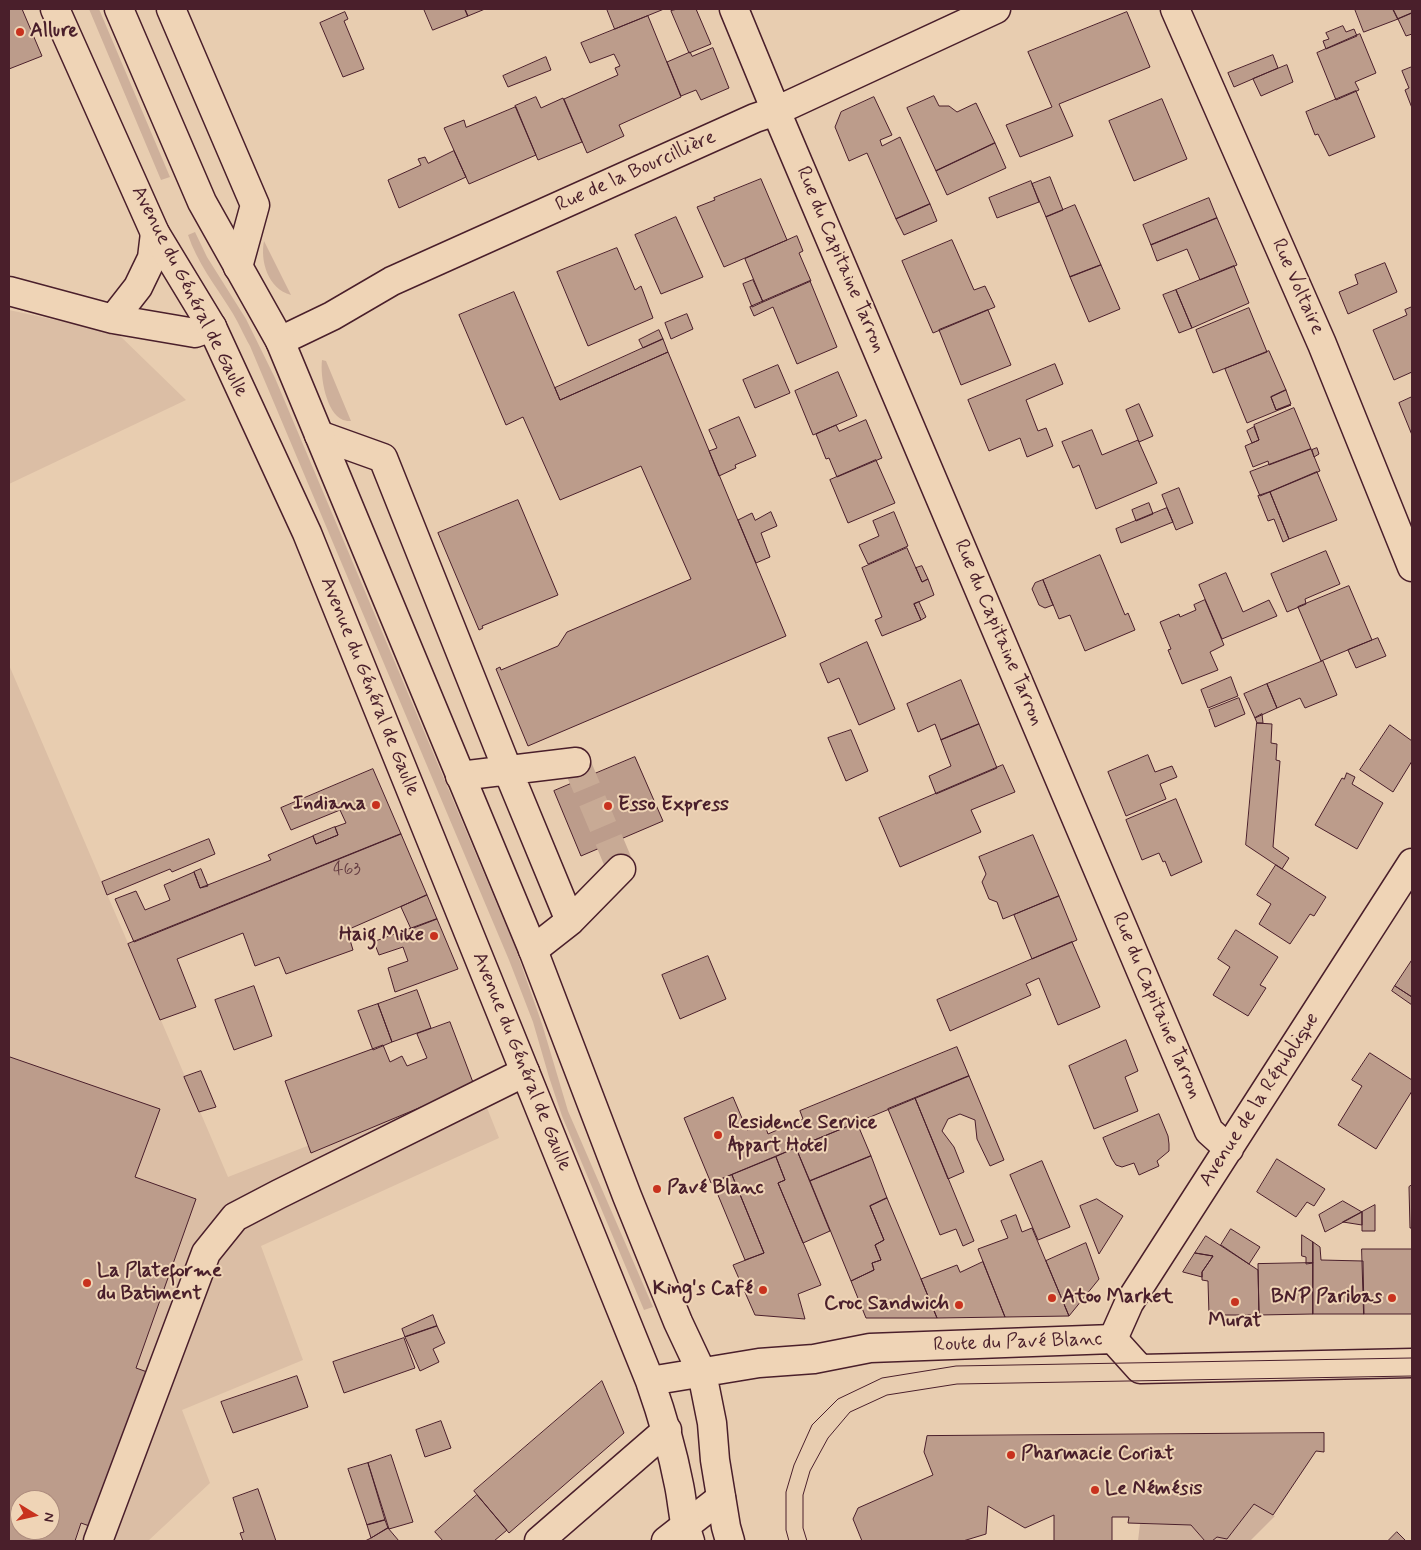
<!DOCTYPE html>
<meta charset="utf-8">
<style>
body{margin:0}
#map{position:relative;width:1421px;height:1550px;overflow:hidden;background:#e8cdb0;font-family:Mynerve,sans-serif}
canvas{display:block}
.frame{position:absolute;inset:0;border:10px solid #4a1f2b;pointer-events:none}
.north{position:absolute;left:10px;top:1490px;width:50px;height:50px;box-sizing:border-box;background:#efd4b6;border:1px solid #ad8c7e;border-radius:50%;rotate:99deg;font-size:14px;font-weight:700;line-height:20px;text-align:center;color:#4a1f2b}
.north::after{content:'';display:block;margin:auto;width:18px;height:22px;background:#c8321e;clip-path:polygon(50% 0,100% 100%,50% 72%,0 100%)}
</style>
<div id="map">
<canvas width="1421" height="1550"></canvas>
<div class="frame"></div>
<div class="north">N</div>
</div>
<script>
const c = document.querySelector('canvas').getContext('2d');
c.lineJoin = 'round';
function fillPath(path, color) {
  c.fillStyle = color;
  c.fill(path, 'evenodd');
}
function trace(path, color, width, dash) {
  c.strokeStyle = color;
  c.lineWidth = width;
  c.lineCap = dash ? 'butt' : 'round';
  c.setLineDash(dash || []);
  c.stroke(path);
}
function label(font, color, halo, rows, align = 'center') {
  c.font = font + ' Mynerve,sans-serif';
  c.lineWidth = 4;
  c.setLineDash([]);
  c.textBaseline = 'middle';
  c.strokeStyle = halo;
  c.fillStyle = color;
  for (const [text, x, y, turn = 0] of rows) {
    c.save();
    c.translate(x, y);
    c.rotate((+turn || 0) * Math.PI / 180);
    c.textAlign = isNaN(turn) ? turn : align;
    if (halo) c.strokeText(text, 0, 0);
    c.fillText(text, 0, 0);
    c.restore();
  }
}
fillPath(new Path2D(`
 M9,310L117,333L186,400L9,484Z
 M9,665L228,1177L476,1080L499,1138L261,1246L303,1360L182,1410L210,1483L148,1541H9ZM20,1500H50V1530H20Z`), '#dbbea5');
fillPath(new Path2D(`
 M89,9H99L170,177L161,180Z
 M195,232L207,257L246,319L275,378L515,947L542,1024L568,1111L653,1307L644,1310L562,1116L549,1077L533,1022L509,960L250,346C243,334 238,321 230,309C215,285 197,262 188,235Z
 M264,241L291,295C268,289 260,261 264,241Z
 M322,360L326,361L351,421C349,421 346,421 343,420C326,413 320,376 322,360Z
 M1254,1504L1275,1516L1250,1541H1212L1217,1537L1227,1539Z
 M1140,1524L1191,1525L1205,1541H1138Z`), '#ceb09b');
const building = new Path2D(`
 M9,9H22L42,56L9,69Z
 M424,9H465L468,16L433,30Z
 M465,9H485L468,16Z
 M607,9H664L615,29Z
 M678,9H696L711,44L689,53L671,11Z
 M1355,9H1393L1398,19L1364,32Z
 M1393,9H1412V13L1398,19Z
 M345,12L348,19L344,21L364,69L343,77L320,23Z
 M1127,12L1150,67L1059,104L1073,136L1020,157L1006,125L1052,107L1028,52Z
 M1412,13V34L1406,36L1398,19Z
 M648,16L681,97L619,125L624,136L587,153L564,99L618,75L615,68L620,66L614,54L590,63L581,43Z
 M1343,26L1346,32L1354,29L1357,36L1326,49L1323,41L1329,39L1326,33Z
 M1360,34L1376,73L1355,82L1359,90L1336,100L1317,53Z
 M713,48L729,88L701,100L696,90L681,96L667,62L690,52L692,56Z
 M1273,55L1278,68L1234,87L1228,73Z
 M546,57L551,70L508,87L503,76Z
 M1287,65L1293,82L1261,96L1253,79Z
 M1412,67V108L1405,90L1409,88L1402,71Z
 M1356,91L1375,137L1329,156L1318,134L1315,135L1306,112Z
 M934,96L939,106H949L957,112L976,103L995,143L936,171L907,108Z
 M536,97L541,108L563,98L582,142L538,160L515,106Z
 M874,97L892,135L880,140L882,146L900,137L930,204L896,219L867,153L849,161L835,127L841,112Z
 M1162,99L1187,159L1134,181L1109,121Z
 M516,107L536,155L469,184L444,128L464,120L466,127Z
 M995,143L1006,168L947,195L936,171Z
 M454,151L466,177L399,208L388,180L421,165L418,159L425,157L428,163Z
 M1050,177L1063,210L1046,217L1032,184Z
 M761,179L787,240L724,267L697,207L715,200L714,198Z
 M1031,181L1039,202L997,218L989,198Z
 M1209,198L1217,218L1151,245L1143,225Z
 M930,204L937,221L904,235L896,219Z
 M1075,205L1101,265L1070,277L1046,217Z
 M676,217L703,277L661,294L635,235Z
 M1217,218L1237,265L1200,280L1187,249L1157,261L1151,245Z
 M797,236L803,251L799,253L811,281L763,302L745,259Z
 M952,240L974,290L985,286L995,307L933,333L902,261Z
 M617,248L635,290L641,286L653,318L588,346L557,272Z
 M1385,263L1397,292L1348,314L1339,292L1358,284L1355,275Z
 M1101,265L1120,309L1089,322L1070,277Z
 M1234,266L1249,303L1192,328L1176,290Z
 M753,280L763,302L752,307L743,284Z
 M810,281L837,347L797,364L773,307L754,316L750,307Z
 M1176,290L1192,328L1179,333L1163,295Z
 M514,292L560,400L668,352L786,636L528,746L496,669L500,667L501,670L558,646L567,632L691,579L641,466L560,500L523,417L506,425L459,315Z
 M1412,307V372L1394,380L1373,330L1407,315L1405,310Z
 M1249,308L1267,352L1213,373L1196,330Z
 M988,310L1011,365L961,385L939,330Z
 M687,314L693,329L671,339L665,323Z
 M659,330L663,339L643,348L639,340Z
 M663,339L668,352L560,400L555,388Z
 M1269,351L1286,390L1271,397L1276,410L1291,405L1247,423L1225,369Z
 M1055,364L1063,384L1026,400L1038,431L1046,428L1053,446L1027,457L1020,438L989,451L968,400Z
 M778,365L790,393L755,408L743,380Z
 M838,372L857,416L813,435L795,391Z
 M1286,390L1291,404L1276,410L1271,397Z
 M1412,397V435L1399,403Z
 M1139,404L1153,436L1139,442L1126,410Z
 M1294,408L1311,449L1269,465L1268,461L1253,467L1245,446L1259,440L1254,425Z
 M739,417L756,456L735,465L736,468L719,476L709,451L717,448L709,430Z
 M866,420L882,458L837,477L829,458L826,459L816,434L836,425L839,431Z
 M1254,427L1259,440L1252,443L1247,431Z
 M1092,430L1102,455L1138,440L1157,483L1096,509L1079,465L1073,468L1062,442Z
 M1317,448L1319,454L1314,457L1312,450Z
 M1311,449L1320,471L1260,496L1250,472Z
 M876,460L895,503L848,523L830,480Z
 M1317,472L1337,520L1289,539L1270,492Z
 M1179,488L1193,523L1176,530L1162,495Z
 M1270,492L1289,539L1283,542L1274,519L1268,521L1258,496Z
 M518,500L558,595L482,626L483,628L479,630L438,533Z
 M1149,503L1153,514L1136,521L1132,510Z
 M1167,508L1173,522L1121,543L1116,529Z
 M771,512L777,526L761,533L770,557L756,563L738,520L752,513L755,520Z
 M894,512L908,546L868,564L859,545L879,536L873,521Z
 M907,548L922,582L928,579L934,595L914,604L921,620L882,636L875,620L882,617L862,568Z
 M1326,551L1340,584L1305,599L1306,604L1287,612L1271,574Z
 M1100,555L1125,615L1128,613L1135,630L1085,651L1070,615L1059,619L1043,580Z
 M922,566L928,579L922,582L916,568Z
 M1226,573L1243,612L1269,600L1277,616L1222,639L1199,585Z
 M1043,580L1053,605L1045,608L1039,605L1032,589L1035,583Z
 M1349,586L1372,640L1321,661L1298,607Z
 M1205,600L1224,645L1210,652L1218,670L1182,684L1168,650L1171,649L1160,622L1179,614L1180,617L1196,610L1194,605Z
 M919,602L926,617L921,620L914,604Z
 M1378,638L1386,656L1356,668L1348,650Z
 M867,642L895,709L859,725L839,678L828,683L820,664Z
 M1323,661L1337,695L1305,708L1300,698L1277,708L1267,684Z
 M1231,677L1238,696L1208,708L1201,690Z
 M961,680L979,724L941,740L935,724L918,732L907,704Z
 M1267,684L1277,708L1255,718L1244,694Z
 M1239,698L1245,714L1215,727L1209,710Z
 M1262,714L1263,723H1257L1255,718Z
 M1257,723L1272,724L1271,743L1277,744L1276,760L1280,761L1273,847L1289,858L1282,869L1246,845Z
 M979,724L997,768L936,794L929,776L951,766L941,740Z
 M1390,725L1412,741V761L1393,792L1360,770Z
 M851,730L868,771L846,781L828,738Z
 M1148,755L1155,772L1172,766L1177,777L1160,784L1166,799L1126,816L1108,772Z
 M635,757L663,821L581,856L554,791Z
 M1003,765L1015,792L971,810L981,832L900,867L879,818Z
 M373,769L401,834L134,942L115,899L136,891L145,910L170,900L164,885L194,872L200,888L271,860L268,855L313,836L316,844L338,835L335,827L346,823L340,810L291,830L281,808Z
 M1347,773L1355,777L1352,784L1383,803L1357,849L1315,825L1342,778L1344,779Z
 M1176,799L1202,862L1171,876L1165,861L1163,862L1159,853L1142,860L1126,820Z
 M335,827L338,835L316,844L313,836Z
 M401,834L427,895L347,930L353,950L286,974L279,957L255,966L243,933L177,959L196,1007L160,1020L128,944Z
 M1033,835L1059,896L1003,919L997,902L989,899L982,882L986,874L979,857Z
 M209,839L215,854L172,872L170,869L107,895L102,882Z
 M1276,865L1326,897L1314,916L1310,914L1290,944L1259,924L1271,904L1257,895Z
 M201,869L208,886L200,888L194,872Z
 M427,895L437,919L411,929L401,907Z
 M1059,896L1077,940L1032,959L1014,915Z
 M437,919L458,969L395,992L388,968L408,961L403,947L379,955L374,942Z
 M1236,930L1278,957L1260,985L1266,988L1248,1016L1213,995L1230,967L1218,959Z
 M1072,942L1100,1007L1058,1025L1039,978L1026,984L1031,995L950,1031L937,1000Z
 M708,956L726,999L680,1019L662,975Z
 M1412,960V997L1395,986Z
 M254,986L272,1036L234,1050L215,1000Z
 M1395,986L1412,997V1005L1392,991Z
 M417,990L431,1028L392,1042L378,1004Z
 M378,1004L392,1042L373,1050L358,1011Z
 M450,1022L474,1085L311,1153L285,1081L383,1045L390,1062L402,1056L407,1066L427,1058L417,1034Z
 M1126,1040L1138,1071L1125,1077L1138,1111L1094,1129L1069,1066Z
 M957,1047L969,1076L711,1183L684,1118L733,1097L747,1130L764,1123L768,1134L803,1119L800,1111Z
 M1370,1053L1412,1080V1091L1376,1149L1338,1125L1362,1086L1352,1080Z
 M10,1057L160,1109L135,1177L196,1199L136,1368L150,1373L95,1528L81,1523L75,1541H9V1061ZM20,1500H50V1530H20Z
 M201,1071L216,1107L199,1112L184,1077Z
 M969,1076L1004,1160L990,1166L977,1139L975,1120L960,1114L948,1119L942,1131L954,1147L964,1172L948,1179L915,1098Z
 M915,1098L974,1241L963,1246L956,1229L940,1235L888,1109Z
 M1159,1114L1168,1136L1169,1144V1151L1157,1161L1159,1166L1139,1175L1134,1163L1122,1167L1116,1165L1112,1159L1103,1138Z
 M857,1123L871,1156L810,1181L796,1148Z
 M796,1148L830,1231L803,1243L778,1183L785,1180L776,1157Z
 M871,1156L887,1198L870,1206L884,1240L875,1245L881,1260L872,1263L874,1270L851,1281L810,1181Z
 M776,1157L785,1180L778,1183L821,1285L798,1294L805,1319L755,1315L733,1265L764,1253L732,1175Z
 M1277,1159L1325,1189L1314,1206L1307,1202L1296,1217L1257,1192Z
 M1042,1161L1070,1227L1038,1240L1010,1175Z
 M732,1175L764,1253L745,1260L713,1183Z
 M1412,1185V1228H1410L1409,1187Z
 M887,1198L921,1279L937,1318H866L851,1281L874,1270L872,1263L881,1260L875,1245L884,1240L870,1206Z
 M1097,1199L1123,1216L1099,1254L1080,1206Z
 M1343,1201L1362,1212L1325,1232L1319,1215Z
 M1375,1205V1231H1362V1212Z
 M1362,1212V1225L1343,1222Z
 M1016,1215L1022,1232L1032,1228L1069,1316L1005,1317L978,1249L1008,1238L1001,1221Z
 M1231,1229L1260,1247L1249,1264L1221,1245Z
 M1302,1235L1313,1242V1263L1306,1264V1257L1302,1256Z
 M1206,1236L1258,1270L1259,1315H1209L1208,1281L1202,1280V1272L1213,1256L1195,1253Z
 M1313,1242L1320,1247L1321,1260L1363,1261L1364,1314H1313Z
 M1086,1243L1099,1279L1069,1316L1046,1261Z
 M1362,1249H1412V1314H1364Z
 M1195,1253L1213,1256L1202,1272V1277L1183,1272Z
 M983,1262L1005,1317L937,1318L921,1279L957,1265L960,1272Z
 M1313,1263V1314L1259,1315L1258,1264Z
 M433,1315L437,1326L405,1337L402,1329Z
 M437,1326L445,1343L433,1349L439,1362L420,1371L405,1337Z
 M404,1338L415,1368L344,1393L333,1362Z
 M297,1376L308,1407L233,1433L221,1402Z
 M602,1381L624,1433L509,1533L474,1491Z
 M441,1421L451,1448L425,1457L416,1430Z
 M1324,1433V1452L1316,1451L1273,1515L1254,1504L1227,1539L1217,1537L1212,1541H1205L1191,1525L1128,1523L1129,1517H1112V1541H1054V1515L1025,1528L988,1506L986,1534L963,1541H862L853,1519L858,1508L933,1475L924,1452L927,1436Z
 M391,1455L413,1522L389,1529L368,1463Z
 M368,1463L385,1520L367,1525L348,1469Z
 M258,1489L276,1541H243L240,1533L244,1532L233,1498Z
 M477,1495L507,1530L494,1541H443L435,1532Z
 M385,1520L388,1528L371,1538L367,1525Z
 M388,1528L399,1541H365L371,1538Z
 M1397,1532L1406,1541H1388Z`);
fillPath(building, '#bc9c8b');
trace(building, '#4a1f2b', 1);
trace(new Path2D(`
 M576,762L621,869`), '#c8aa95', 28, [28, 14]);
const minor = new Path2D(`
 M171,9L255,205L238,267
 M734,9L776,111L1209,1131L1229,1149
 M1175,9L1322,344L1412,567
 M9,291L113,319L195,333L212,327
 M113,319L138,287L152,258L155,233
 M280,341L332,316L392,281L755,118L776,111L996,9
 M319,435L383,458L508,771L570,921
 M460,776L576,762
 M533,950L570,921L621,869
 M1113,1339L1129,1303L1412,863
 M98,1541L206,1253L235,1217L279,1194L525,1072
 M539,1541L667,1430
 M666,1541L721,1498`);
const major = new Path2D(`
 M55,9L155,233L212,327L307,533L650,1381C662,1415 672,1449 679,1485C683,1504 683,1523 690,1541
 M119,9L202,202L280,341L533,950L627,1196L678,1322L702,1373L712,1423L715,1460L726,1527L730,1541
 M650,1381L759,1363L814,1359L870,1348L1113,1339L1140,1369L1412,1363`);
trace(minor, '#4a1f2b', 31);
trace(major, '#4a1f2b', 31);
trace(minor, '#efd4b6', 28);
trace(major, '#efd4b6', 28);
trace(new Path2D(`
 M789,1541L786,1530V1492L794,1465L812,1425L838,1399L882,1378L956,1366L1412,1358
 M807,1541L803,1528V1495L810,1471L828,1438L850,1412L887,1395L957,1384L1412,1376`), '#4a1f2b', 1);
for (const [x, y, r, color] of [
 [20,32,5,"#c8321e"],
 [376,805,5,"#c8321e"],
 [608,806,5,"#c8321e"],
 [434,936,5,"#c8321e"],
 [718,1135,5,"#c8321e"],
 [657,1189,5,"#c8321e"],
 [87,1283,5,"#c8321e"],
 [763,1290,5,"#c8321e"],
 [1052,1298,5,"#c8321e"],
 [1392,1298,5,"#c8321e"],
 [1235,1302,5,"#c8321e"],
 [959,1305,5,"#c8321e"],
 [1011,1455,5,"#c8321e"],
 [1095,1490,5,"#c8321e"]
]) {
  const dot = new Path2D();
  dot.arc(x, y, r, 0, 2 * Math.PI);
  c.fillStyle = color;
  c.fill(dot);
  trace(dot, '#efd4b6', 2);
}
label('18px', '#663e43', null, [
 ["463",347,870]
]);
label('bold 20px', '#4a1f2b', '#efd4b6', [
 ["Allure",30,32],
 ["Indiana",366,805,"right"],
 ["Esso Express",618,806],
 ["Haig Mike",424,936,"right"],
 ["Residence Service",728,1124],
 ["Appart Hotel",728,1147],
 ["Pavé Blanc",667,1189],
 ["La Plateforme",97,1272],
 ["du Batiment",97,1295],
 ["King's Café",753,1290,"right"],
 ["Atoo Market",1062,1298],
 ["BNP Paribas",1382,1298,"right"],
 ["Croc Sandwich",949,1305,"right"],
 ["Murat",1235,1322,"center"],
 ["Pharmacie Coriat",1021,1455],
 ["Le Némésis",1105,1490]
], 'left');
label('20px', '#4a1f2b', '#efd4b6', [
 ["Rue de la Bourcillière",636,172,-24],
 ["Rue du Capitaine Tarron",840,260,67],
 ["Rue Voltaire",1297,287,66],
 ["Avenue du Général de Gaulle",189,292,63],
 ["Rue du Capitaine Tarron",998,633,67],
 ["Avenue du Général de Gaulle",369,687,68],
 ["Rue du Capitaine Tarron",1156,1006,67],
 ["Avenue du Général de Gaulle",521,1062,68],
 ["Avenue de la République",1260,1100,-57],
 ["Route du Pavé Blanc",1018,1343,-2]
]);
</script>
